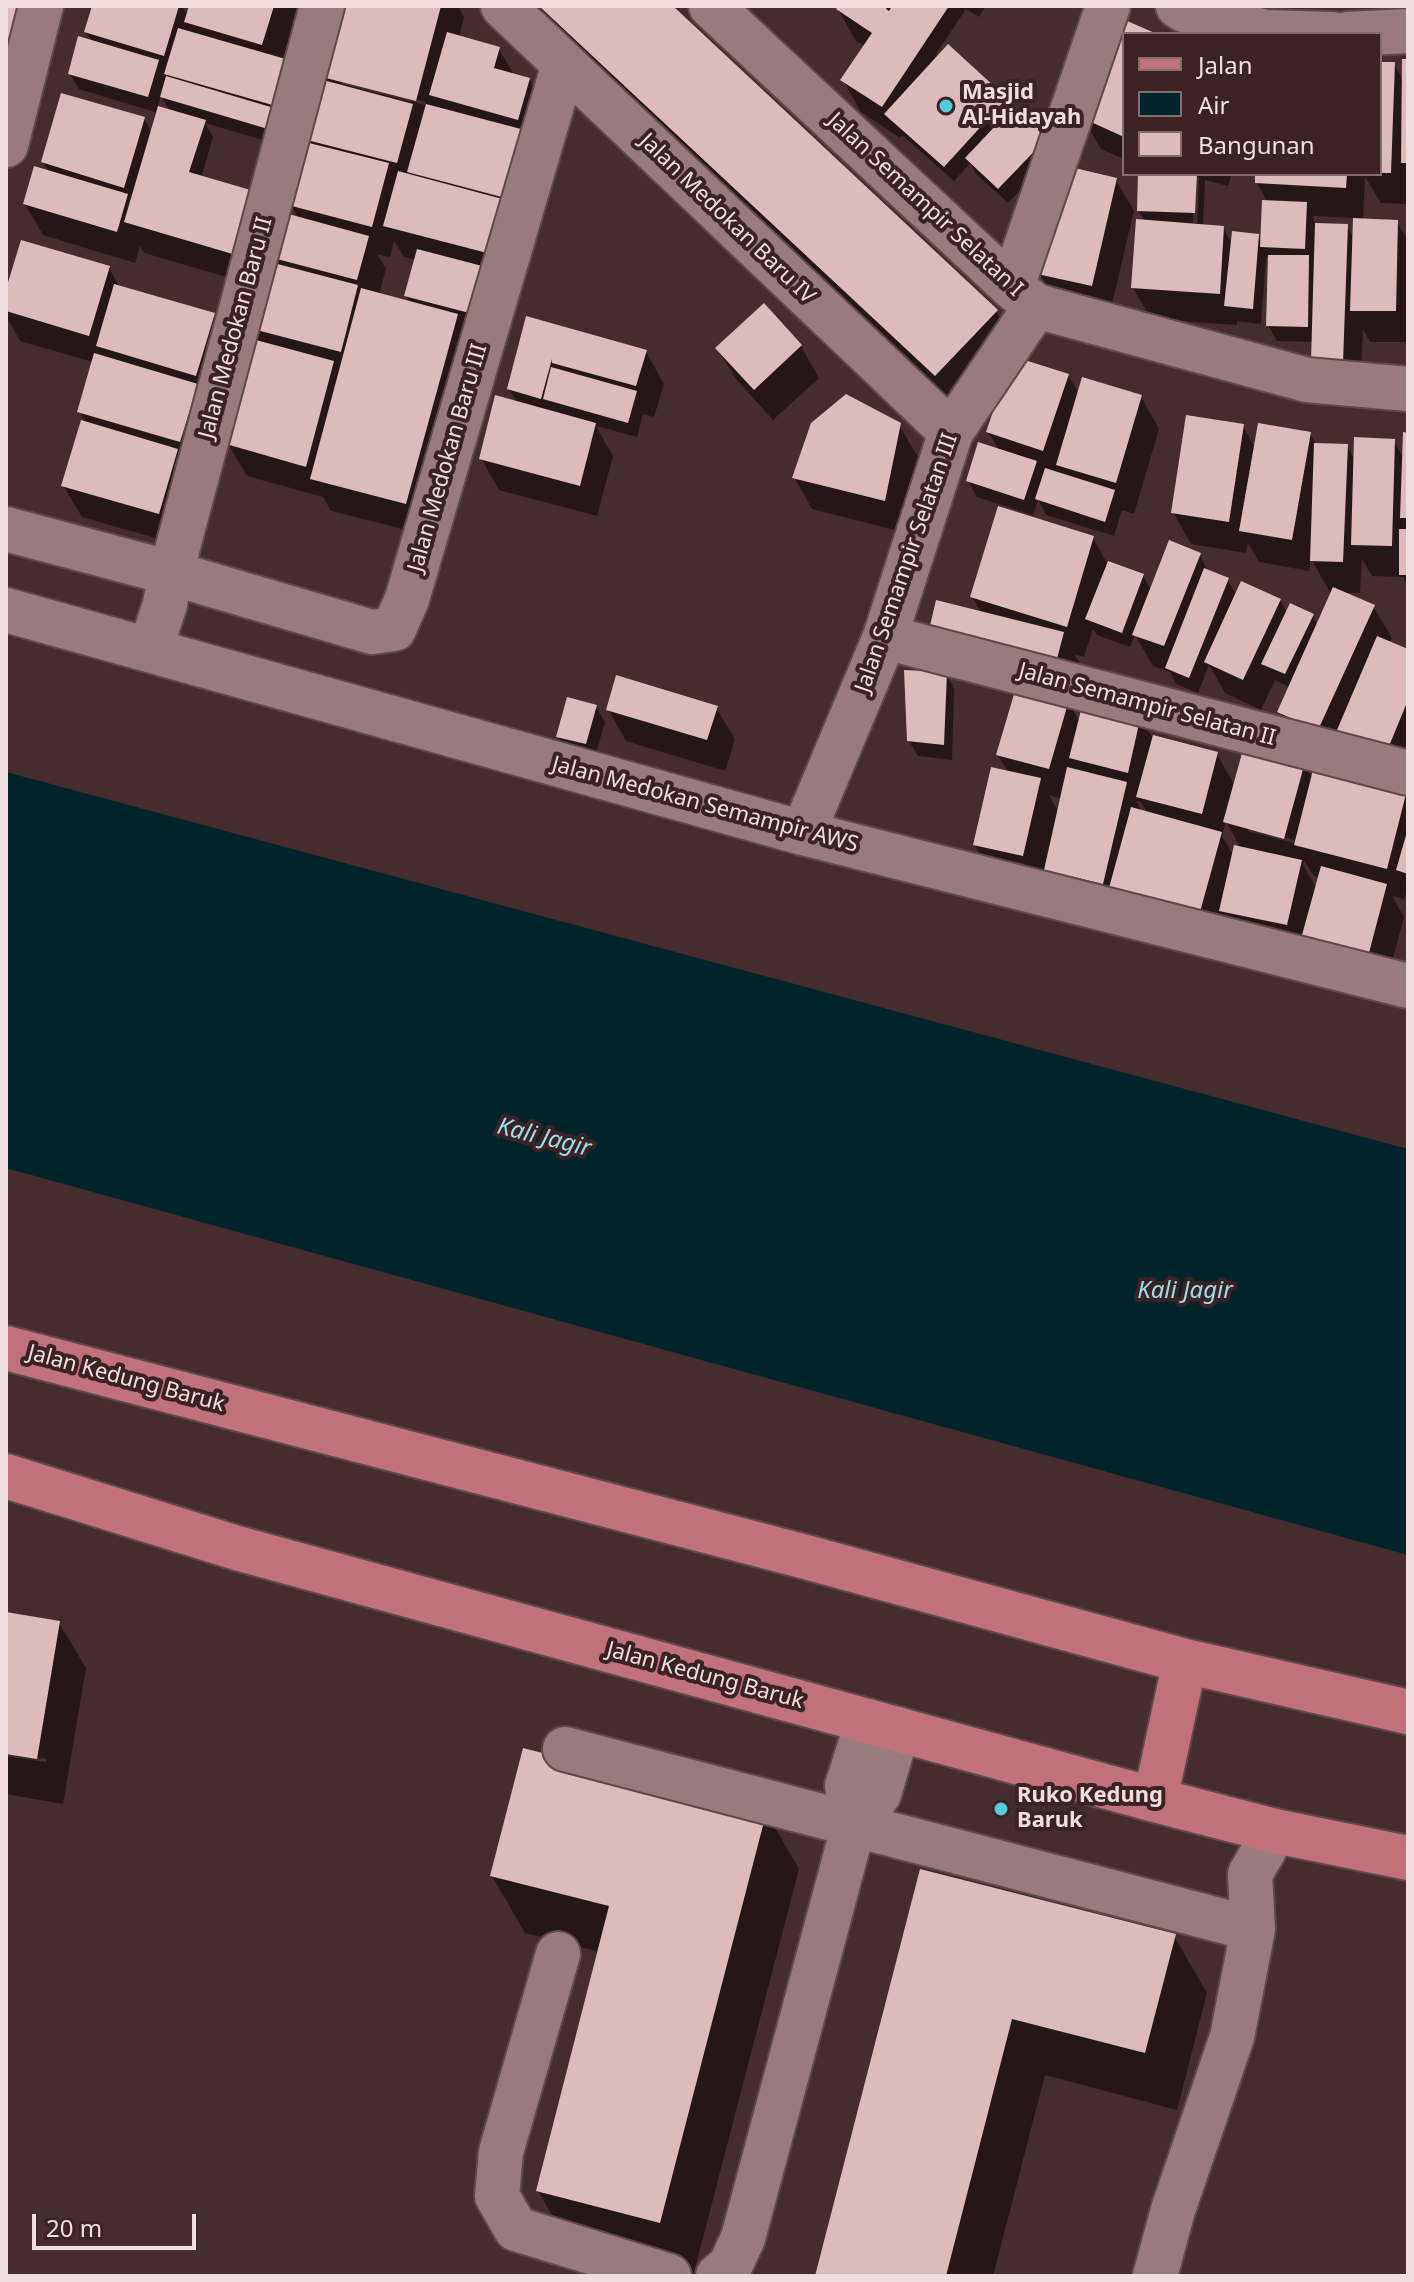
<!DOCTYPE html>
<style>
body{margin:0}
#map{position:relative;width:1414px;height:2282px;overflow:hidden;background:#462c2e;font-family:"Noto Sans",sans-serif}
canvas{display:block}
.frame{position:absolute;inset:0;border:8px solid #f0dedf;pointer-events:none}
.legend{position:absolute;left:1122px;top:32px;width:260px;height:144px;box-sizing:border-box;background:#3c2225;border:2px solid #846d6f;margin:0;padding:10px 14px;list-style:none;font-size:24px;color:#f0dedf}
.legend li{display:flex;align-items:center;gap:16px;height:40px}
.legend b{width:40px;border:2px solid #846d6f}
.scale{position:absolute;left:32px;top:2214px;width:164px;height:36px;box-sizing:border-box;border:4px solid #f0dedf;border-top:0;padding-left:10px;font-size:24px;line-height:28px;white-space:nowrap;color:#f0dedf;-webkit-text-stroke:6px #3c2225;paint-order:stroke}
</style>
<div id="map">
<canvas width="1414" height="2282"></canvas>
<div class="frame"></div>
<ul class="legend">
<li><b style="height:10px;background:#c1717b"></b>Jalan</li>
<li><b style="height:22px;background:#002429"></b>Air</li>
<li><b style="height:22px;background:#ddbbbd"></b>Bangunan</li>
</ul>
<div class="scale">20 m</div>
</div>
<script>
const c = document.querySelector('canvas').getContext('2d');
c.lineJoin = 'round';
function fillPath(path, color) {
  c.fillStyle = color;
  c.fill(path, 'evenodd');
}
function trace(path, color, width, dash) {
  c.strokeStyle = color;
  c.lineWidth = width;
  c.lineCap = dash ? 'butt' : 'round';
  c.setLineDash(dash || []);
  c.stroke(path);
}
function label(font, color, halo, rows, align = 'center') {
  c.font = font + ' "Noto Sans",sans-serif';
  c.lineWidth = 8;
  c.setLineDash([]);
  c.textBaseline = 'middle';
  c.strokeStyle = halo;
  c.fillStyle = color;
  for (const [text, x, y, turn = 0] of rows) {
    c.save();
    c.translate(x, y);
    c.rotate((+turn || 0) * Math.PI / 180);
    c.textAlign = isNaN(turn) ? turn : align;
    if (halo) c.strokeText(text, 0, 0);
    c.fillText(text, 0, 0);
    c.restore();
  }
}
fillPath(new Path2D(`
 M6,772L1408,1149V1555L6,1168Z`), '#002429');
fillPath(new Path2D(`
 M6,6H46L6,160Z
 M94,6H182L188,16L191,6H301L276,144L205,123L213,137L201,178L254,285L144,253L140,246L135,263L43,235L25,204L49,172L43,162L144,119L152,133L158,113L79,89L70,74L92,42L86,32ZM161,96L170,112L157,108Z
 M339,6H458L464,17L459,38L499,49L514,75L529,79L547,111L423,534L331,511L323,497L247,476L228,444L260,343L251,327L280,267L275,258L299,219L291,205L312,146L309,140ZM342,80L426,102L425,105L342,84ZM394,241L404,257L416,260L406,296L410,303L379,295L386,269L377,254L390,257Z
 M526,6H670L996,311L1015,342L954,407L639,112L630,96Z
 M840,6H986L979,17L966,9L936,54L938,58L1005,100L1012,111L1055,154L1008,203L976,174L970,163L954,181L902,135L900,138L861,112L843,80L865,46L856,41L838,9Z
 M1126,22L1152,34H1124V159L1101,149L1082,117Z
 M1408,61V204L1381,203L1365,177L1363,221L1397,222L1408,241V342H1370L1363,329L1360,394L1313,342L1277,341L1268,325L1270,257H1266L1261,324L1237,321V325L1151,319L1133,288L1145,222L1139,211L1140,174H1232L1228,186L1205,180L1203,226L1223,228L1232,244L1257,236L1262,245L1268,203L1257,183V174H1380V64H1394L1404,82ZM1195,177H1199L1197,223H1193ZM1313,216L1355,218L1354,239L1347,226L1315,225Z
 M1116,180L1134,211L1109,317L1057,305L1039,273Z
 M109,268L120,288L213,315L231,347L176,544L82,517L63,485L86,423L79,411L93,362L20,341L6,316V297Z
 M527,318L646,352L664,384L654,417L643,414L637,437L596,426L613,456L597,516L499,490L481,458L517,403L509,389Z
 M801,346L819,378L773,420L736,379L717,348Z
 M1068,375L1079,394L1141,397L1159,429L1134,514L1122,510L1114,536L1046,515L1038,500L1033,515L977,497L968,481L1000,451L988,432Z
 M1188,418L1243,426L1255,448L1259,425L1310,433L1316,445L1347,446L1356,462V439L1394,441L1404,459L1405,434L1408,435V586L1403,577L1372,576L1362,559L1360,593H1342L1373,606L1392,638L1389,643L1408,651V774L1405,782L1357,762L1345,741L1336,761L1298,744L1280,712L1291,688L1275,680L1261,710L1225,693L1209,665L1198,693L1176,684L1170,672L1153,666L1135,635L1130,647L1097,635L1093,629L1084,657L1074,654L1081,665L1070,706L1080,722L1084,704L1140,717L1154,740V737L1217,754L1235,786L1246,748L1304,764L1313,779L1317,764L1407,788L1408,888L1404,899L1392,896L1404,917L1386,984L1322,967L1308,941L1304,956L1239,942L1225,917L1218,943L1129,919L1122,906L1120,915L1064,902L1045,868L1041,887L993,876L975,845L992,769L1009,773L998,755L1017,691L946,674L954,689L952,760L918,756L909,741L906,672L946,674L928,642L937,603L982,614L972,597L999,509L1093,538L1107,563L1143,576L1152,591L1170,542L1199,554L1209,573L1227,579L1237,596L1242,583L1280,600L1287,613L1291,606L1312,615L1318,626L1333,592H1330L1311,559L1309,571L1259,562L1248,543L1246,553L1191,544L1173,512ZM1049,795L1062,799L1059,813ZM1136,801L1141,802L1148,814L1142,812ZM1226,821L1241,849L1236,847L1234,856L1222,836ZM1248,826L1294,840L1293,843L1248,831ZM1304,860L1314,876L1320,878L1317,889L1303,865Z
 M899,425L918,457L903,532L812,509L794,477Z
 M596,707L605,722L594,759L567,752L558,736Z
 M716,708L735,739L725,771L626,741L608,709Z
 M6,1614L59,1623L86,1668L63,1804L6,1794V1756L46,1762L47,1759L6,1752Z
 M766,1812L799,1869L693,2276H679L571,2248L538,2191L600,1952L525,1933L492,1876Z
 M922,1872L1174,1936L1207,1993L1177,2110L1045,2075L993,2276H817Z`), '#0007');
fillPath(new Path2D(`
 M6,6H19L9,39L6,38Z
 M92,6H179L164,56L84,32Z
 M189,6H274L262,45L184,22Z
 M337,6H441L416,101L318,76Z
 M539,6H673L998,310L935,376Z
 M838,6H888L886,9L889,11L892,6H949L882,107L840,80L872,33L836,9Z
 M1125,20L1157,34H1124V137L1080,117Z
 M178,28L289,60L276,106L164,74Z
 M447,32L500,47L494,68L530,78L518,120L429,95Z
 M78,36L159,60L148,97L68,74Z
 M948,44L1007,98L944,167L884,114Z
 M1402,59H1408V163H1401Z
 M1380,62H1395L1391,173H1380Z
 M166,76L274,108L268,129L160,97Z
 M323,80L413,104L397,163L307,140Z
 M61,93L145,117L124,188L41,162Z
 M426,104L536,133L517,201L407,172Z
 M158,106L206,120L189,172L254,191L236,255L124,222Z
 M1014,106L1048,137L998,189L965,158Z
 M305,142L389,163L372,227L288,205Z
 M1062,165L1117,178L1092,286L1037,274Z
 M34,166L128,194L117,232L23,204Z
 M398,171L510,201L495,255L383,226Z
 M1138,174H1197L1195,213L1137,211Z
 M1255,174H1347L1346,188L1255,183Z
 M1262,200L1307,202L1305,249L1260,247Z
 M285,213L369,236L357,280L273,258Z
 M1353,218L1398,220L1396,311H1350Z
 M1136,219L1224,226L1220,294L1131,288Z
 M1315,223L1348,224L1343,363L1311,361Z
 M1232,231L1259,234L1253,309L1224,306Z
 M21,240L110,266L89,336L6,311V289Z
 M417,249L490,268L477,315L404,296Z
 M1268,255H1309L1308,327L1266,326Z
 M266,261L358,285L341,352L249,328Z
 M114,284L215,313L196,376L96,346Z
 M361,288L458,314L406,504L310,479Z
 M764,303L802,345L754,390L715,348Z
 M526,316L647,350L636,386L552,363V359L541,399L507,389Z
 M256,340L334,361L306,467L226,444Z
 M94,353L198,384L180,442L77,412Z
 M1012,356L1069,374L1043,451L986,432Z
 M551,367L637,391L628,423L543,399Z
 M1082,377L1142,395L1116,483L1056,465Z
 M846,394L901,423L885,501L792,478L811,423Z
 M495,395L596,423L580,486L479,459Z
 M1186,415L1244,424L1229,522L1171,513Z
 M81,420L178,449L159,514L61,486Z
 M1258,423L1311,432L1292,540L1239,531Z
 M1403,432L1408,433V518H1400Z
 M1354,437L1395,439L1392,546L1351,545Z
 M978,442L1037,461L1024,500L966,481Z
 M1314,443L1348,444L1343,562L1310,561Z
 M1045,468L1115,490L1105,522L1035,499Z
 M998,506L1094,536L1067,627L970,597Z
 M1399,529H1408V575H1399Z
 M1169,540L1201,553L1164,646L1132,635Z
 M1108,561L1144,574L1122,633L1085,619Z
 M1204,568L1229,578L1189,678L1165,668Z
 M1241,581L1281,599L1243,680L1204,662Z
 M1333,587L1375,605L1318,730L1277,712Z
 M936,600L1064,632L1053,674L926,643Z
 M1290,603L1314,614L1285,674L1261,664Z
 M1377,636L1408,649V700L1387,751L1337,730Z
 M904,670L947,672L944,745L907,741Z
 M616,675L718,706L707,740L606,710Z
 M1017,684L1069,700L1049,769L996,755Z
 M567,697L597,705L586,744L556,737Z
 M1083,702L1141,715L1128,773L1069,758Z
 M1153,735L1218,752L1202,814L1136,797Z
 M1244,746L1305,762L1284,839L1223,822Z
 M1315,762L1408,786L1387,869L1294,845Z
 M991,767L1041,778L1023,856L973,845Z
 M1067,767L1127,782L1103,884L1044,870Z
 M1131,807L1222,832L1200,912L1109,888Z
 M1407,832H1408V874L1396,870Z
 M1234,845L1302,860L1287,925L1219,911Z
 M1321,866L1387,884L1369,953L1302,935Z
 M6,1612L60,1621L37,1759L6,1754Z
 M523,1748L767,1810L660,2223L536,2191L609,1906L490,1876Z
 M920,1869L1176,1934L1145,2053L1012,2019L946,2276H815Z`), '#ddbbbd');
const minor = new Path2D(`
 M503,6L951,432
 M711,6L1012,287L1036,306L1307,380L1408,389
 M1178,6L1184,10L1265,32L1332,34
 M1347,34L1408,31
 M6,145L41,6
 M1012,287L1108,6
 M6,529L171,573L372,632L394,629L407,599L564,64
 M6,610L803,833L1408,986
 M885,637L1408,773
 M150,650L165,604L171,573L322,6
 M803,833L885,637L951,432L1036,306
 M565,1749L1253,1929
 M854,1824L879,1794L898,1729
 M558,1954L501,2152L497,2196L516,2229L669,2276
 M718,2276L730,2266L743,2238L854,1824L847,1786L868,1721
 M1155,2276L1173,2210L1232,2037L1253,1929L1250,1874L1275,1831`);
const major = new Path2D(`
 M6,1348L806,1557L1185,1661L1408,1712
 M6,1476L237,1548L1155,1800L1275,1831L1408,1858
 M1155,1800L1185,1661`);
trace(minor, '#5f494b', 48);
trace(major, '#5f494b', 48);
trace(minor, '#9a7b7d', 44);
trace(major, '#c1717b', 44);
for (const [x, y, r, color] of [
 [946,106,8,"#53cbdb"],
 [1001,1809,8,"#53cbdb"]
]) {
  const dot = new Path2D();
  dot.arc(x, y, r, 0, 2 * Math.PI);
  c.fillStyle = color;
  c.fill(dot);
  trace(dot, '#3c2225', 3);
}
label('bold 22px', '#f0dedf', '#3c2225', [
 ["Masjid",962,93],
 ["Al-Hidayah",962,118],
 ["Ruko Kedung",1017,1796],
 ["Baruk",1017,1821]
], 'left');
label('22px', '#f0dedf', '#3c2225', [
 ["Jalan Semampir Selatan I",925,205,43],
 ["Jalan Medokan Baru IV",727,219,44],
 ["Jalan Medokan Baru II",236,328,-75],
 ["Jalan Medokan Baru III",448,458,-74],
 ["Jalan Semampir Selatan III",907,563,-71],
 ["Jalan Semampir Selatan II",1147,705,15],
 ["Jalan Medokan Semampir AWS",705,805,15],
 ["Jalan Kedung Baruk",126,1379,15],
 ["Jalan Kedung Baruk",705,1676,15]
]);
label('italic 24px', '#99dfe9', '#3c2225', [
 ["Kali Jagir",544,1138,14],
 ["Kali Jagir",1185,1291]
]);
</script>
